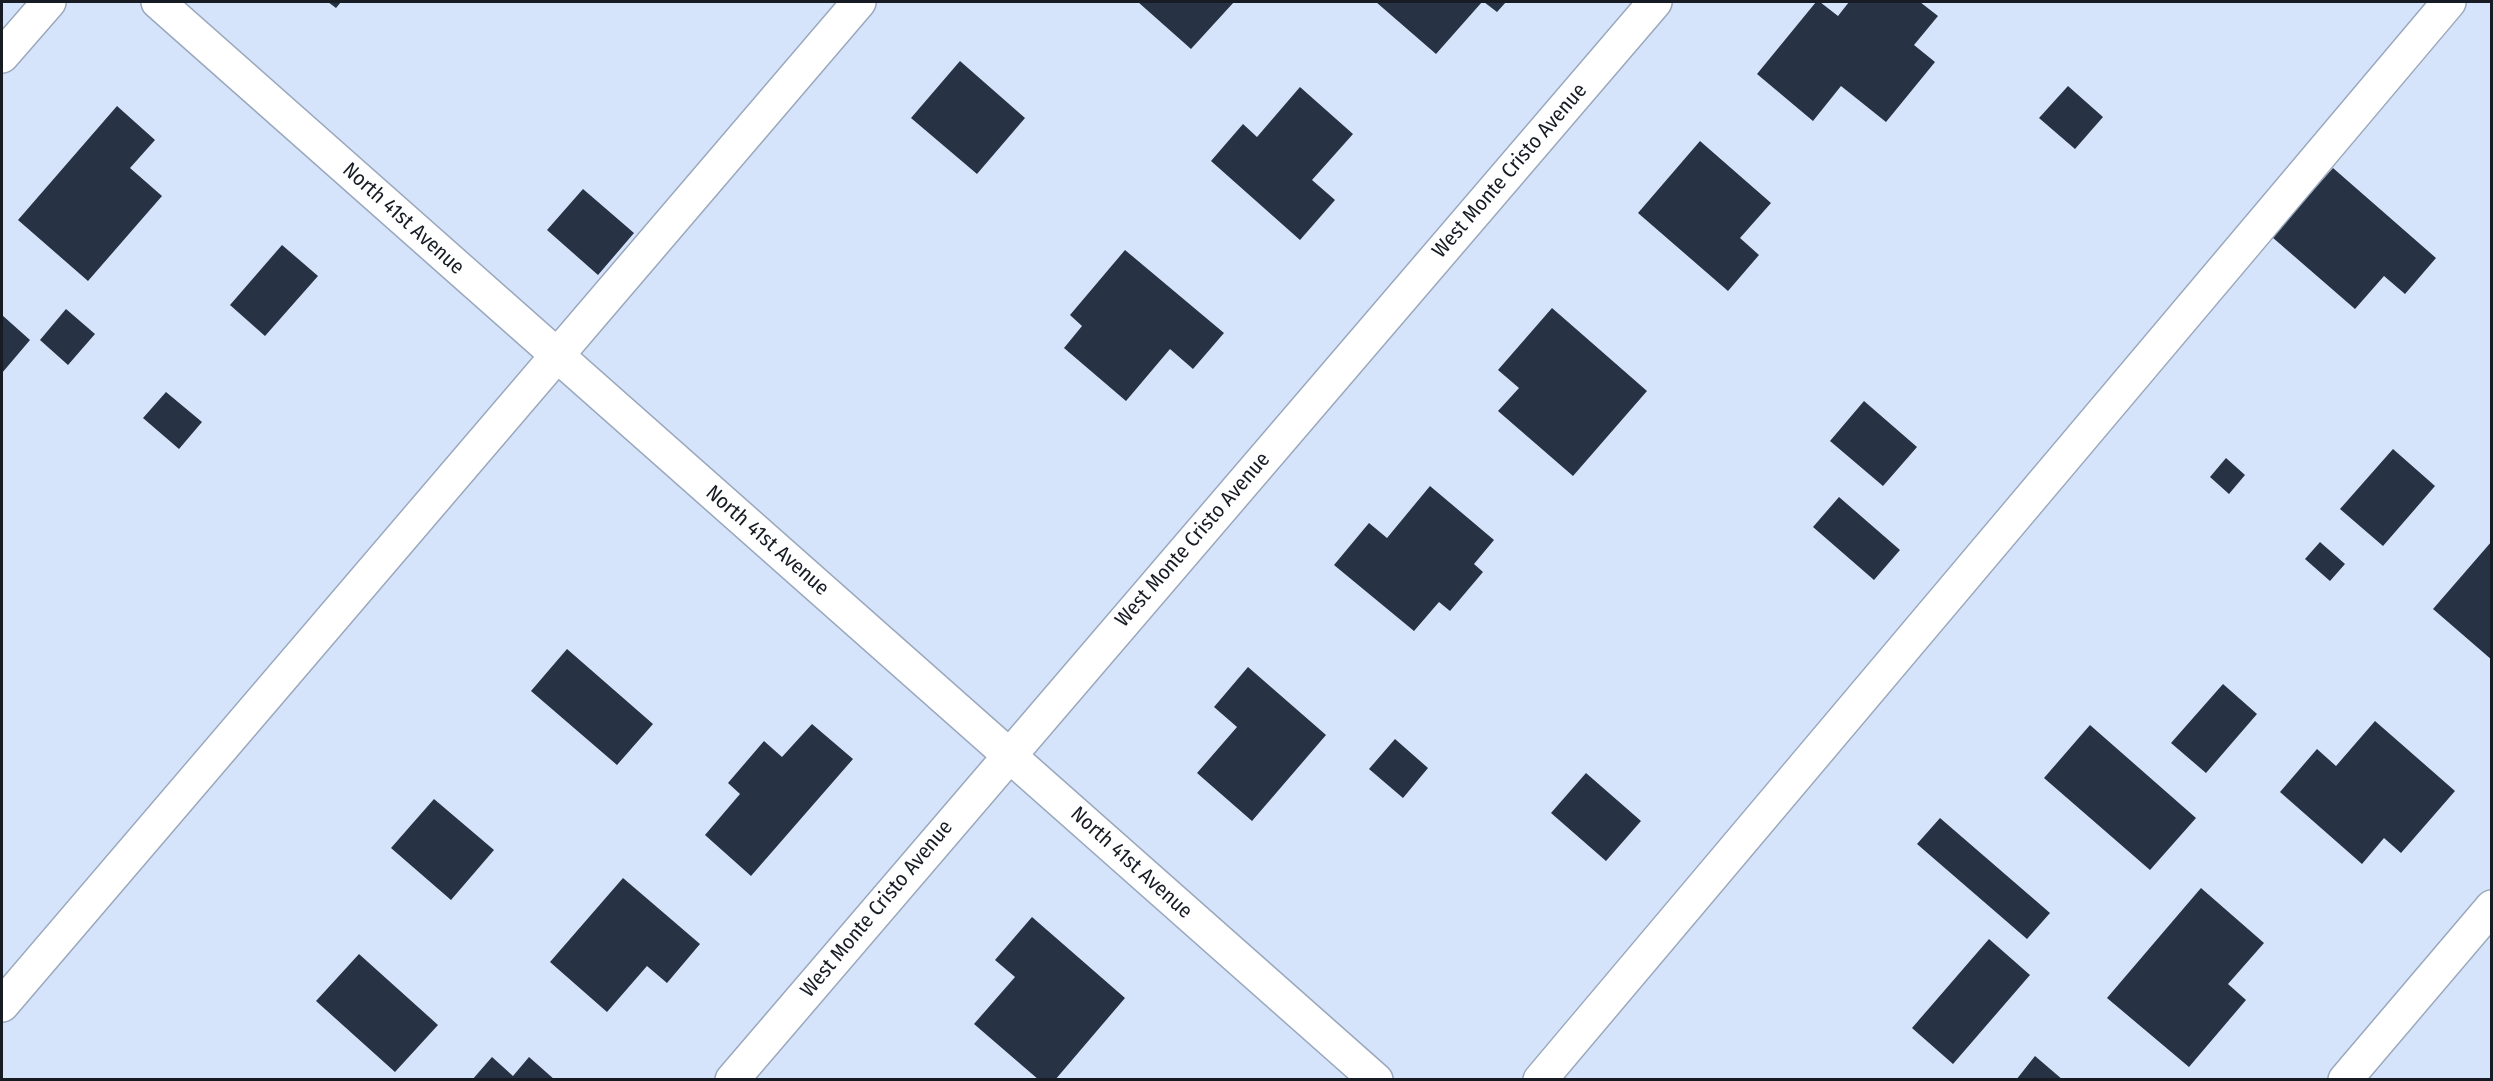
<!DOCTYPE html>
<style>
body{margin:0}
#map{position:relative;width:2493px;height:1081px;overflow:hidden;background:#d6e4fb;font-family:"Fira Sans Condensed",sans-serif}
canvas{display:block}
.frame{position:absolute;inset:0;border:3px solid #171c24;pointer-events:none}
</style>
<div id="map">
<canvas width="2493" height="1081"></canvas>
<div class="frame"></div>
</div>
<script>
const c = document.querySelector('canvas').getContext('2d');
c.lineJoin = 'round';
function fillPath(path, color) {
  c.fillStyle = color;
  c.fill(path, 'evenodd');
}
function trace(path, color, width, dash) {
  c.strokeStyle = color;
  c.lineWidth = width;
  c.lineCap = dash ? 'butt' : 'round';
  c.setLineDash(dash || []);
  c.stroke(path);
}
function label(font, color, halo, rows, align = 'center') {
  c.font = font + ' "Fira Sans Condensed",sans-serif';
  c.lineWidth = 6;
  c.setLineDash([]);
  c.textBaseline = 'middle';
  c.strokeStyle = halo;
  c.fillStyle = color;
  for (const [text, x, y, turn = 0] of rows) {
    c.save();
    c.translate(x, y);
    c.rotate((+turn || 0) * Math.PI / 180);
    c.textAlign = isNaN(turn) ? turn : align;
    if (halo) c.strokeText(text, 0, 0);
    c.fillText(text, 0, 0);
    c.restore();
  }
}
fillPath(new Path2D(`
 M328,2H341L336,8Z
 M1138,2H1234L1191,49Z
 M1376,2H1482L1436,54Z
 M1484,2H1506L1497,12Z
 M1816,2H1820L1838,16L1849,2H1920L1938,16L1914,45L1935,62L1886,122L1841,86L1813,121L1757,74Z
 M960,61L1025,118L977,174L911,118Z
 M2068,86L2103,117L2075,149L2039,118Z
 M1300,87L1353,134L1312,180L1335,200L1300,240L1211,161L1243,124L1257,137Z
 M117,106L155,140L130,168L162,196L88,281L18,220Z
 M1700,141L1771,203L1740,238L1759,255L1728,291L1638,213Z
 M2333,168L2436,258L2405,294L2384,276L2355,309L2272,237Z
 M583,189L634,233L598,275L547,230Z
 M282,245L318,276L265,336L230,305Z
 M1125,250L1224,333L1193,369L1170,349L1126,401L1064,348L1082,326L1070,315Z
 M1552,308L1647,391L1573,476L1498,411L1519,388L1498,370Z
 M66,309L95,334L68,365L40,340Z
 M2,315L30,340L2,373Z
 M166,392L202,422L179,449L143,418Z
 M1864,401L1917,447L1883,486L1830,441Z
 M2393,449L2435,486L2383,546L2340,509Z
 M2226,458L2245,475L2229,494L2210,477Z
 M1430,486L1494,540L1474,564L1483,572L1450,611L1439,602L1414,631L1334,565L1369,523L1387,538Z
 M1839,497L1900,550L1874,580L1813,527Z
 M2492,541V660L2433,609Z
 M2320,542L2345,564L2330,581L2305,559Z
 M567,649L653,724L617,765L531,691Z
 M1248,667L1326,735L1252,821L1197,773L1237,727L1214,707Z
 M2223,684L2257,714L2206,773L2171,743Z
 M2375,721L2455,791L2401,853L2384,838L2362,864L2280,792L2317,749L2336,766Z
 M812,724L853,759L751,876L705,835L740,794L728,783L764,741L782,757Z
 M2090,725L2196,818L2150,870L2044,778Z
 M1395,739L1428,768L1403,798L1369,769Z
 M1586,773L1641,821L1606,861L1551,813Z
 M434,799L494,850L451,900L391,848Z
 M1940,818L2050,913L2027,939L1917,844Z
 M623,878L700,944L667,983L647,966L607,1012L550,962Z
 M2201,888L2264,943L2228,984L2246,1000L2189,1067L2107,998Z
 M1032,917L1125,998L1055,1080H1039L974,1024L1015,977L995,960Z
 M1989,939L2030,975L1953,1064L1912,1028Z
 M359,954L438,1025L395,1072L316,1001Z
 M2035,1056L2063,1080H2016Z
 M492,1057L513,1076L529,1057L555,1080H472Z`), '#273244');
const minor = new Path2D(`
 M158,2L1376,1080
 M2,56L49,2
 M2,1005L859,2
 M732,1080L1655,2
 M1540,1080L2449,2
 M2345,1080L2492,907`);
trace(minor, '#9aa8bd', 36);
trace(minor, '#fff', 33);
label('21px', '#171c24', '#fff', [
 ["West Monte Cristo Avenue",1510,171,-49],
 ["North 41st Avenue",403,219,42],
 ["West Monte Cristo Avenue",1193,540,-49],
 ["North 41st Avenue",767,541,41],
 ["North 41st Avenue",1131,863,42],
 ["West Monte Cristo Avenue",877,909,-50]
]);
</script>
